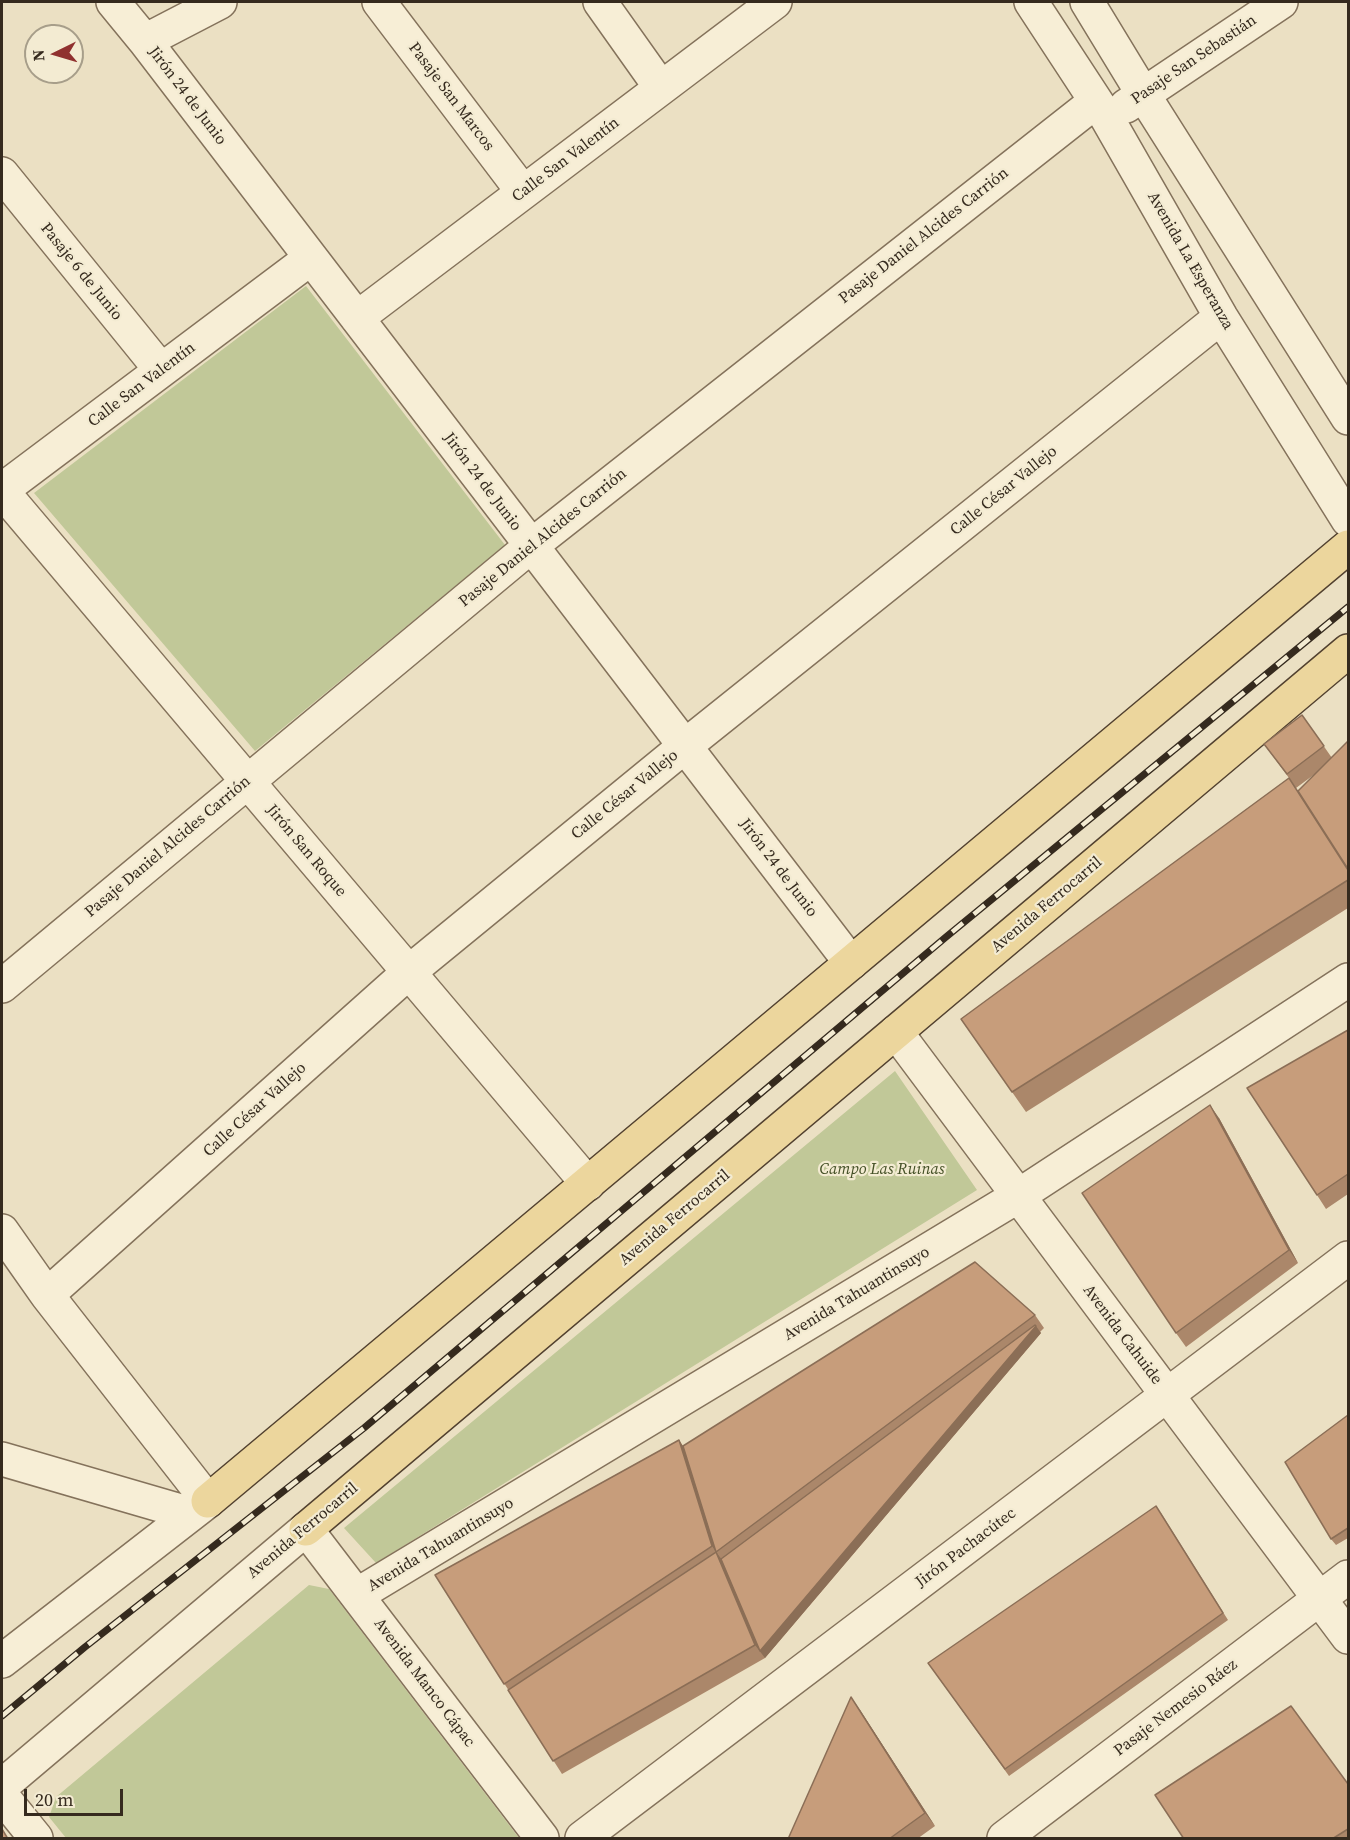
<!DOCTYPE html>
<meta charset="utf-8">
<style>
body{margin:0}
#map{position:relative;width:1350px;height:1840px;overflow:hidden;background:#ebe0c3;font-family:"Source Serif 4",serif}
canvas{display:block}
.frame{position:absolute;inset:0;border:3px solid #352a1e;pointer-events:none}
.north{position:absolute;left:24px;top:24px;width:60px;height:60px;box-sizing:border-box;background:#f3ebd2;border:2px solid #a79e8a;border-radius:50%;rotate:265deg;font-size:16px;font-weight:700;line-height:24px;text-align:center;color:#352a1e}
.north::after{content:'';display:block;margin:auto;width:21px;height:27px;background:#90312f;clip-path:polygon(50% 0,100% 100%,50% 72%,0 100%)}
.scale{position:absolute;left:24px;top:1789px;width:99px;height:27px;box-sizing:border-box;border:3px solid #352a1e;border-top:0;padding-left:8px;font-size:18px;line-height:21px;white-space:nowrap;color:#352a1e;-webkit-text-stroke:4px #f3ebd2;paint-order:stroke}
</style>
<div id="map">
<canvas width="1350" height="1840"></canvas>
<div class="frame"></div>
<div class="north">N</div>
<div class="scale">20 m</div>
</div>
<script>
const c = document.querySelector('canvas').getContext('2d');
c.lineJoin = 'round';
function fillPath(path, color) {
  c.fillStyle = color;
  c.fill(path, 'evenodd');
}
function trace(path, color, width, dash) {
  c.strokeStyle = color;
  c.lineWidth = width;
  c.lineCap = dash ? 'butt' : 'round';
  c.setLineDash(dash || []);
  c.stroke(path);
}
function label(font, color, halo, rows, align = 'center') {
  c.font = font + ' "Source Serif 4",serif';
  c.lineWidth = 4.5;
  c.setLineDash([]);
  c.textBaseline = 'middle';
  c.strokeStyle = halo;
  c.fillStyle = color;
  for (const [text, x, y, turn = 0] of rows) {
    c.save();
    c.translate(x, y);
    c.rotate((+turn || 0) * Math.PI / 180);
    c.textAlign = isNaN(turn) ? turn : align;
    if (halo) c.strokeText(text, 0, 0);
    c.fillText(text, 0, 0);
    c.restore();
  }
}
fillPath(new Path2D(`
 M306,286L505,545L255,751L34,493Z
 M895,1071L977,1190L376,1563L344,1528Z
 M309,1585L329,1589L519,1838H66L49,1817L56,1797Z`), '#c1c898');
const minor = new Path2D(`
 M113,2L145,41L851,963
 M379,2L523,192
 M600,2L661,88
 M1031,2L1107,118L1221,317L1348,520
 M1087,2L1143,94L1348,418
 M145,41L220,2
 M1126,106L1281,2
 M2,174L161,370
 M357,318L775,2
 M2,490L311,258
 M2,491L588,1184
 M2,986L531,546L1095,102
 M896,1032L1348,1637
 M2,1231L47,1295L208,1501L2,1661
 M47,1295L409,972L685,746L1221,317
 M2,1459L191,1514
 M357,1595L1018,1196L1348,980
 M2,1786L306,1529L542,1838
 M2,1796L36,1838
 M582,1838L1348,1258
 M1004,1838L1348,1577`);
const major = new Path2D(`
 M208,1501L1348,547
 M306,1529L1348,651`);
trace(minor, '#84725b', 36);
trace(major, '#52412f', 36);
trace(minor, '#f7eed6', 33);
trace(major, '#ecd69d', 33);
const rail = new Path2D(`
 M2,1716L85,1647L364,1428L946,937L1348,607`);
trace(rail, '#352a1e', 7);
trace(rail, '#f3ebd2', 4.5, [14]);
fillPath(new Path2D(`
 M1302,715L1332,758L1348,741V908L1026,1112L961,1019L1289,778L1264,744ZM1319,771L1298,791L1292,783L1296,788Z
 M1348,1030V1194L1326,1209L1317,1195Z
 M1219,1118L1298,1263L1186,1347L1176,1333Z
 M1035,1315L1044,1328L1040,1332L1041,1333L765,1658L562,1774L435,1575L679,1440L683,1446Z
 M1348,1415V1538L1336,1545L1331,1539Z
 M1161,1513L1228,1620L1009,1776L928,1663Z
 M860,1710L935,1826L917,1839H788Z
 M1348,1784V1839H1184Z`), '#ab876a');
fillPath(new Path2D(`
 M1210,1105L1219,1118L1298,1263L1289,1250Z
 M1036,1326L1041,1333L765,1658L755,1645L716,1552L726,1565Z
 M679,1440L692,1460L716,1552L712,1546Z
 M851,1697L860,1710L935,1826L925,1813Z`), '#8b6e56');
const building = new Path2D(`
 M1302,715L1324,746L1287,774L1264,744Z
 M1348,741V869L1298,791Z
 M1289,778L1348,870V880L1012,1092L961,1019Z
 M1348,1030V1174L1317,1195L1247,1088Z
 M1210,1105L1289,1250L1176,1333L1082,1193Z
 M975,1262L1035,1315L716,1552L683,1446Z
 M1035,1325L1036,1326L760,1651L721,1559Z
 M1348,1415V1528L1331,1539L1285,1462Z
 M679,1440L712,1546L504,1684L435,1575Z
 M1156,1506L1223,1613L1005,1769L928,1663Z
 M716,1552L755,1645L553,1761L508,1690Z
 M851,1697L925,1813L889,1839H788Z
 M1291,1706L1348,1784V1829L1332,1839H1184L1155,1795Z
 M2,1829L8,1839H2Z`);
fillPath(building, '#c79d7b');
trace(building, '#8b6e56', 1.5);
label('16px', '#352a1e', '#f3ebd2', [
 ["Pasaje San Sebastián",1194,60,-34],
 ["Jirón 24 de Junio",187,96,53],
 ["Pasaje San Marcos",451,97,53],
 ["Calle San Valentín",566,160,-37],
 ["Pasaje Daniel Alcides Carrión",924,236,-38],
 ["Avenida La Esperanza",1190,261,60],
 ["Pasaje 6 de Junio",81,272,51],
 ["Calle San Valentín",142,385,-37],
 ["Jirón 24 de Junio",482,482,53],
 ["Calle César Vallejo",1004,491,-39],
 ["Pasaje Daniel Alcides Carrión",543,538,-39],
 ["Calle César Vallejo",625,795,-39],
 ["Pasaje Daniel Alcides Carrión",168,847,-40],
 ["Jirón San Roque",306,851,50],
 ["Jirón 24 de Junio",778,868,53],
 ["Avenida Ferrocarril",1047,905,-40],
 ["Calle César Vallejo",255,1110,-42],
 ["Avenida Ferrocarril",675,1218,-40],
 ["Avenida Tahuantinsuyo",857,1294,-31],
 ["Avenida Cahuide",1122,1335,53],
 ["Avenida Ferrocarril",303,1531,-40],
 ["Avenida Tahuantinsuyo",441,1545,-31],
 ["Jirón Pachacútec",966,1548,-37],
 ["Avenida Manco Cápac",424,1683,53],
 ["Pasaje Nemesio Ráez",1176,1708,-37]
]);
label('italic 16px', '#445026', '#f3ebd2', [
 ["Campo Las Ruinas",882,1170]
]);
</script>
